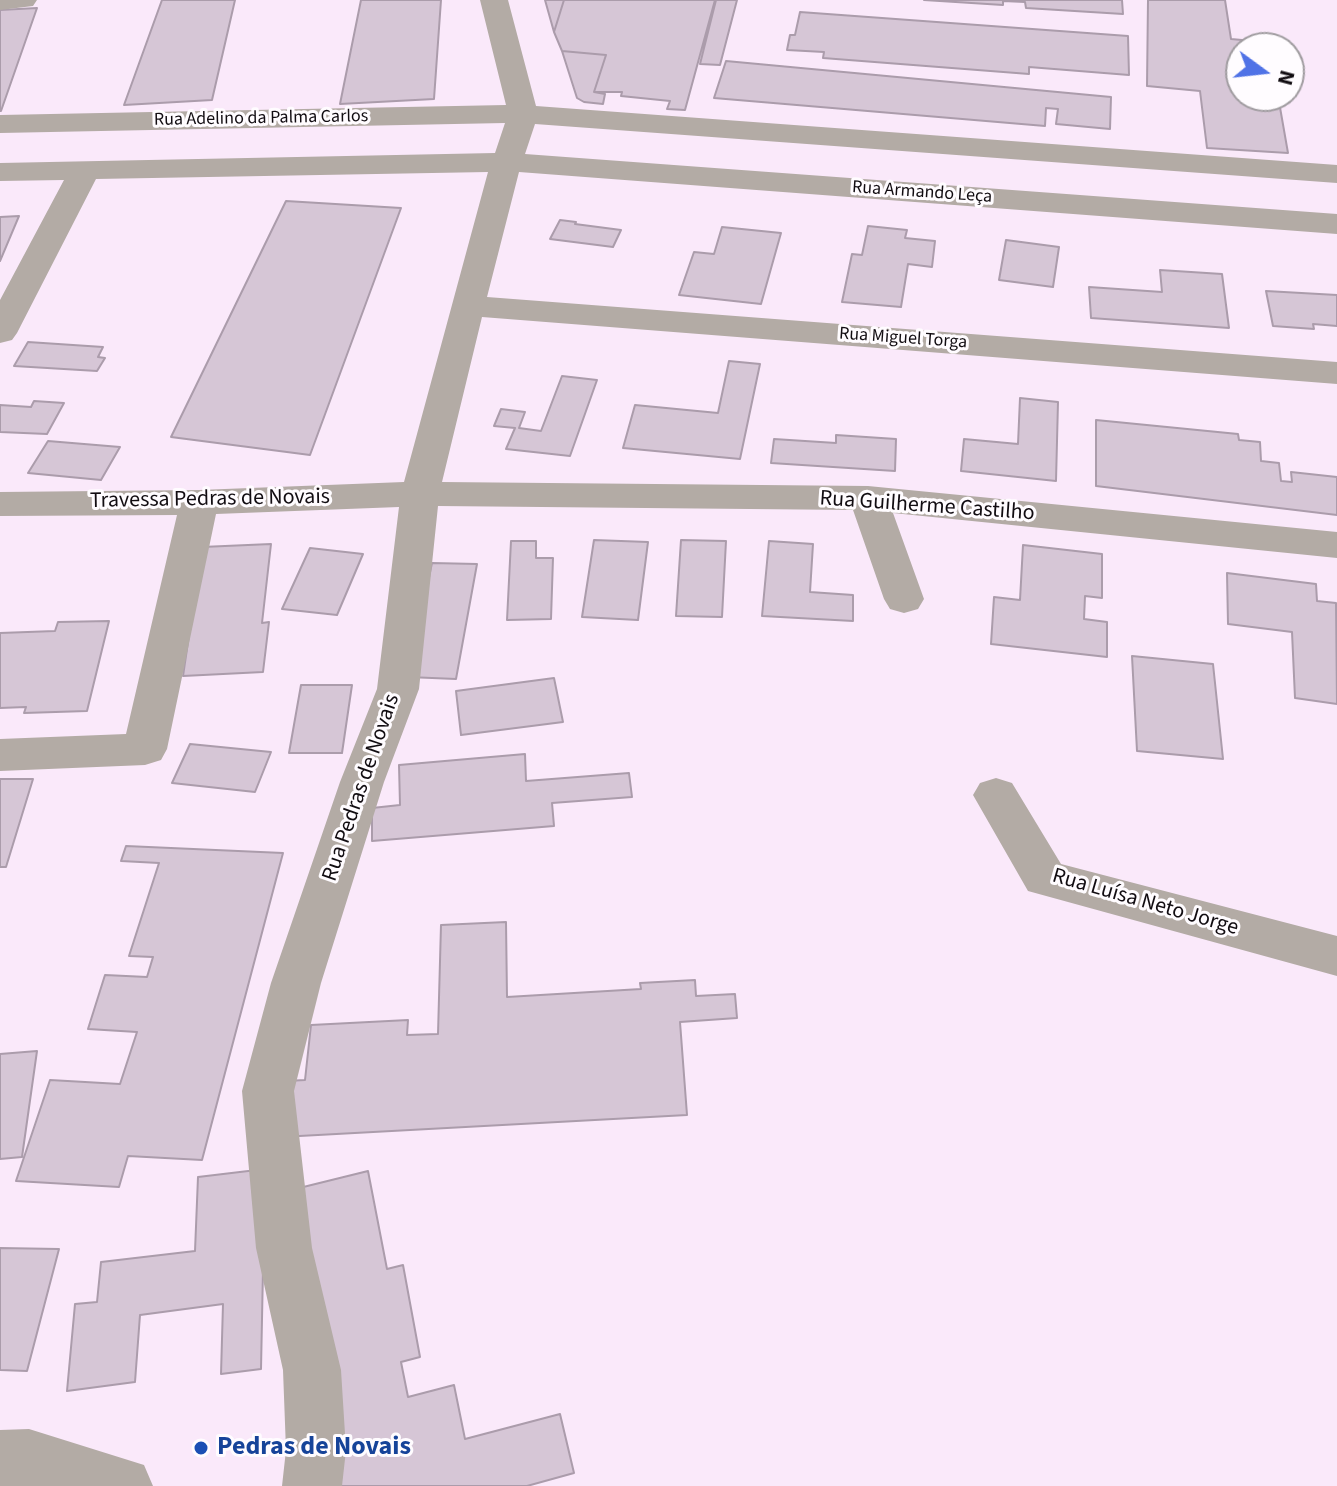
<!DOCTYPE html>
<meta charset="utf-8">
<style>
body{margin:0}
#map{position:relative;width:1337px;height:1486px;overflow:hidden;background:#fae9fa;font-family:"Source Sans 3",sans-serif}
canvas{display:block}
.north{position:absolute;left:1225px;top:32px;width:80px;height:80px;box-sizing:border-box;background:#fffcff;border:2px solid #a09ca0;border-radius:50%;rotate:105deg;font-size:22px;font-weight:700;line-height:32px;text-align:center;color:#110c11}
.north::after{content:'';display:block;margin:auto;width:28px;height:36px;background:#5072e6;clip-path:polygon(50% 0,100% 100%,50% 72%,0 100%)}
</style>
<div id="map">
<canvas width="1337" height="1486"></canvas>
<div class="north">N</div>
</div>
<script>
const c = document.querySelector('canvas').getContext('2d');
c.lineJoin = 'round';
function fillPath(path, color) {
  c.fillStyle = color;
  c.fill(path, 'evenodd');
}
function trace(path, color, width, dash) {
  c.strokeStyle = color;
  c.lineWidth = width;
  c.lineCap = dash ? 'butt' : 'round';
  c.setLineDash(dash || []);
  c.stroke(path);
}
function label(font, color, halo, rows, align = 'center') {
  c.font = font + ' "Source Sans 3",sans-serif';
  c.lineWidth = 6;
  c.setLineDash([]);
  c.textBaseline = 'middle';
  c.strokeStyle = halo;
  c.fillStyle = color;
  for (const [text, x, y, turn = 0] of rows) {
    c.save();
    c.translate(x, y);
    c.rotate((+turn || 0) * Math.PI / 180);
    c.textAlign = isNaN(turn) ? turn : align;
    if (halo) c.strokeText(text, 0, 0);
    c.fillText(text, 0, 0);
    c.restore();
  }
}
const building = new Path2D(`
 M162,0H235L212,100L124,105Z
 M361,0H441L434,99L340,104Z
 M545,0H564L554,32Z
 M564,0H715L685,110L667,109L670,101L621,96L622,92H594L606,55L562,51L554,32Z
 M716,0H737L720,65L700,64Z
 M924,0H1122L1123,14L1026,8L1025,2L1003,1V5Z
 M1148,0H1225L1231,39L1253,41L1254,48H1241V96H1278L1288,153L1207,148L1200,91L1147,86Z
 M37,8L1,111H0V10Z
 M800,12L1128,36L1129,75L1029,67V74L823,58L824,52L787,50L790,35H795Z
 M562,51L606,55L594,92L605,94L603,104L584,102L577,98Z
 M726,61L1111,97L1110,129L1056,124L1058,109L1046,108L1045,126L714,98Z
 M286,201L401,208L310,455L171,437Z
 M19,216L0,261V217Z
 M560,220L576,222L575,224L621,230L613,247L550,239Z
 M868,226L907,230L905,238L935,241L932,267L908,264L901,307L842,302L852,254L862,255Z
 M722,227L781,233L761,304L679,295L694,252L714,254Z
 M1006,240L1059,247L1053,287L999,280Z
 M1160,270L1222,274L1229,328L1091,318L1089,287L1162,292Z
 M1266,291L1337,295V326L1313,324L1314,329L1273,326Z
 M28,342L103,347L98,357L105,358L97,371L14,366Z
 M729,361L760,364L740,459L623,448L635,405L718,413Z
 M562,376L597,380L570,456L506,449L515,428L494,426L501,409L525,412L519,428L541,431Z
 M1020,398L1058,402L1056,481L961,471L964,439L1018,444Z
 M34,401L64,403L47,434L0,432V405L31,407Z
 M1096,420L1238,434L1239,440L1260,442L1261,461L1279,463L1281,481L1292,482L1291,472L1337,477V515L1096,486Z
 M836,435L896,439L895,471L771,463L774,439L836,443Z
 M48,441L120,447L101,480L28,473Z
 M594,540L648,542L638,620L582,617Z
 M681,540L726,541L722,617L676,616Z
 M511,541H536V558H553L551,619L507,620Z
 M769,541L813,544L810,592L853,595V621L762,616Z
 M271,544L262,623L269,622L263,672L183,676L202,547Z
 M1023,545L1102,554V598L1085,596L1084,619L1107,622V657L991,644L994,597L1020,600Z
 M310,548L363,554L337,615L282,609Z
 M432,563L477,564L456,679L408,677Z
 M1227,573L1316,584L1317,601L1336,603L1337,704L1295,698L1292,632L1228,624Z
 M109,621L87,711L24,713L26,707L0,708V633L55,631L58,622Z
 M1132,656L1213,664L1223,759L1137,751Z
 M554,678L563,722L461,735L456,691Z
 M301,685H352L342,753H289Z
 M190,744L271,752L255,792L172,783Z
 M525,754L526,781L629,773L632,797L552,803L554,826L372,841V808L400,805L399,765Z
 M0,779H33L6,867H0Z
 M126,846L283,853L202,1160L128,1156L119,1187L16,1181L50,1080L120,1084L137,1032L88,1029L105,975L147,977L153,957L129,956L159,863L121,861Z
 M506,922L507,997L641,989L640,983L695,980L696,996L735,994L737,1018L680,1022L687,1115L281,1137L286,1081L305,1080L311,1025L408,1020L407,1035L438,1034L441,925Z
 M37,1051L22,1157L0,1159V1054Z
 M265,1169L261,1369L221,1374L223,1304L140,1315L135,1382L67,1391L75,1304L97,1302L101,1262L195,1251L198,1177Z
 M368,1171L387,1269L403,1265L420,1357L401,1362L408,1397L454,1385L465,1439L560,1414L574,1473L527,1486H321L279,1193Z
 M0,1248L59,1249L27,1371L0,1370Z`);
fillPath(building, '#d6c6d6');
trace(building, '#ab9cab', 2);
fillPath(new Path2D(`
 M0,0H37L33,6L0,10Z
 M480,0H508L536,106L1337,165V183L535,124L525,154L1337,214V234L519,172L487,297L1337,362V384L482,317L442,482L868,486L1337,532V558L893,513L924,599L918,609L904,613L890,609L884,599L853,510L438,506L419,689L384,782L321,983L294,1091L312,1248L341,1370L346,1450L342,1486H282L286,1450L283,1370L256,1248L242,1091L271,983L340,782L377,689L399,507L216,514L167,749L161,760L145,765L0,771V739L126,734L177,515L0,516V492L199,490L404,482L488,172L96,179L17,333L12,340L0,343V300L64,180L0,181V163L495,153L505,123L0,133V115L506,105Z
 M996,778L1012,783L1061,864L1337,936V976L1028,891L973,795L980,783Z
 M29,1429L144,1465L153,1486H0V1430Z`), '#b3aba5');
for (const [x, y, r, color] of [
 [201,1448,8,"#1a4fb4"]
]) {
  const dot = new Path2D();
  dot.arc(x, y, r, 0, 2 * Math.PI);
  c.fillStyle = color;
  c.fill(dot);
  trace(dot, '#fffcff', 3);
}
label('18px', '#110c11', '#fffcff', [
 ["Rua Adelino da Palma Carlos",261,119,-1],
 ["Rua Armando Leça",922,193,4],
 ["Rua Miguel Torga",903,339,4]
]);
label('22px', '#110c11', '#fffcff', [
 ["Travessa Pedras de Novais",210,500,-1],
 ["Rua Guilherme Castilho",927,507,4],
 ["Rua Pedras de Novais",362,788,-71],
 ["Rua Luísa Neto Jorge",1145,903,16]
]);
label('bold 26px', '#164399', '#fffcff', [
 ["Pedras de Novais",217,1448]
], 'left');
</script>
